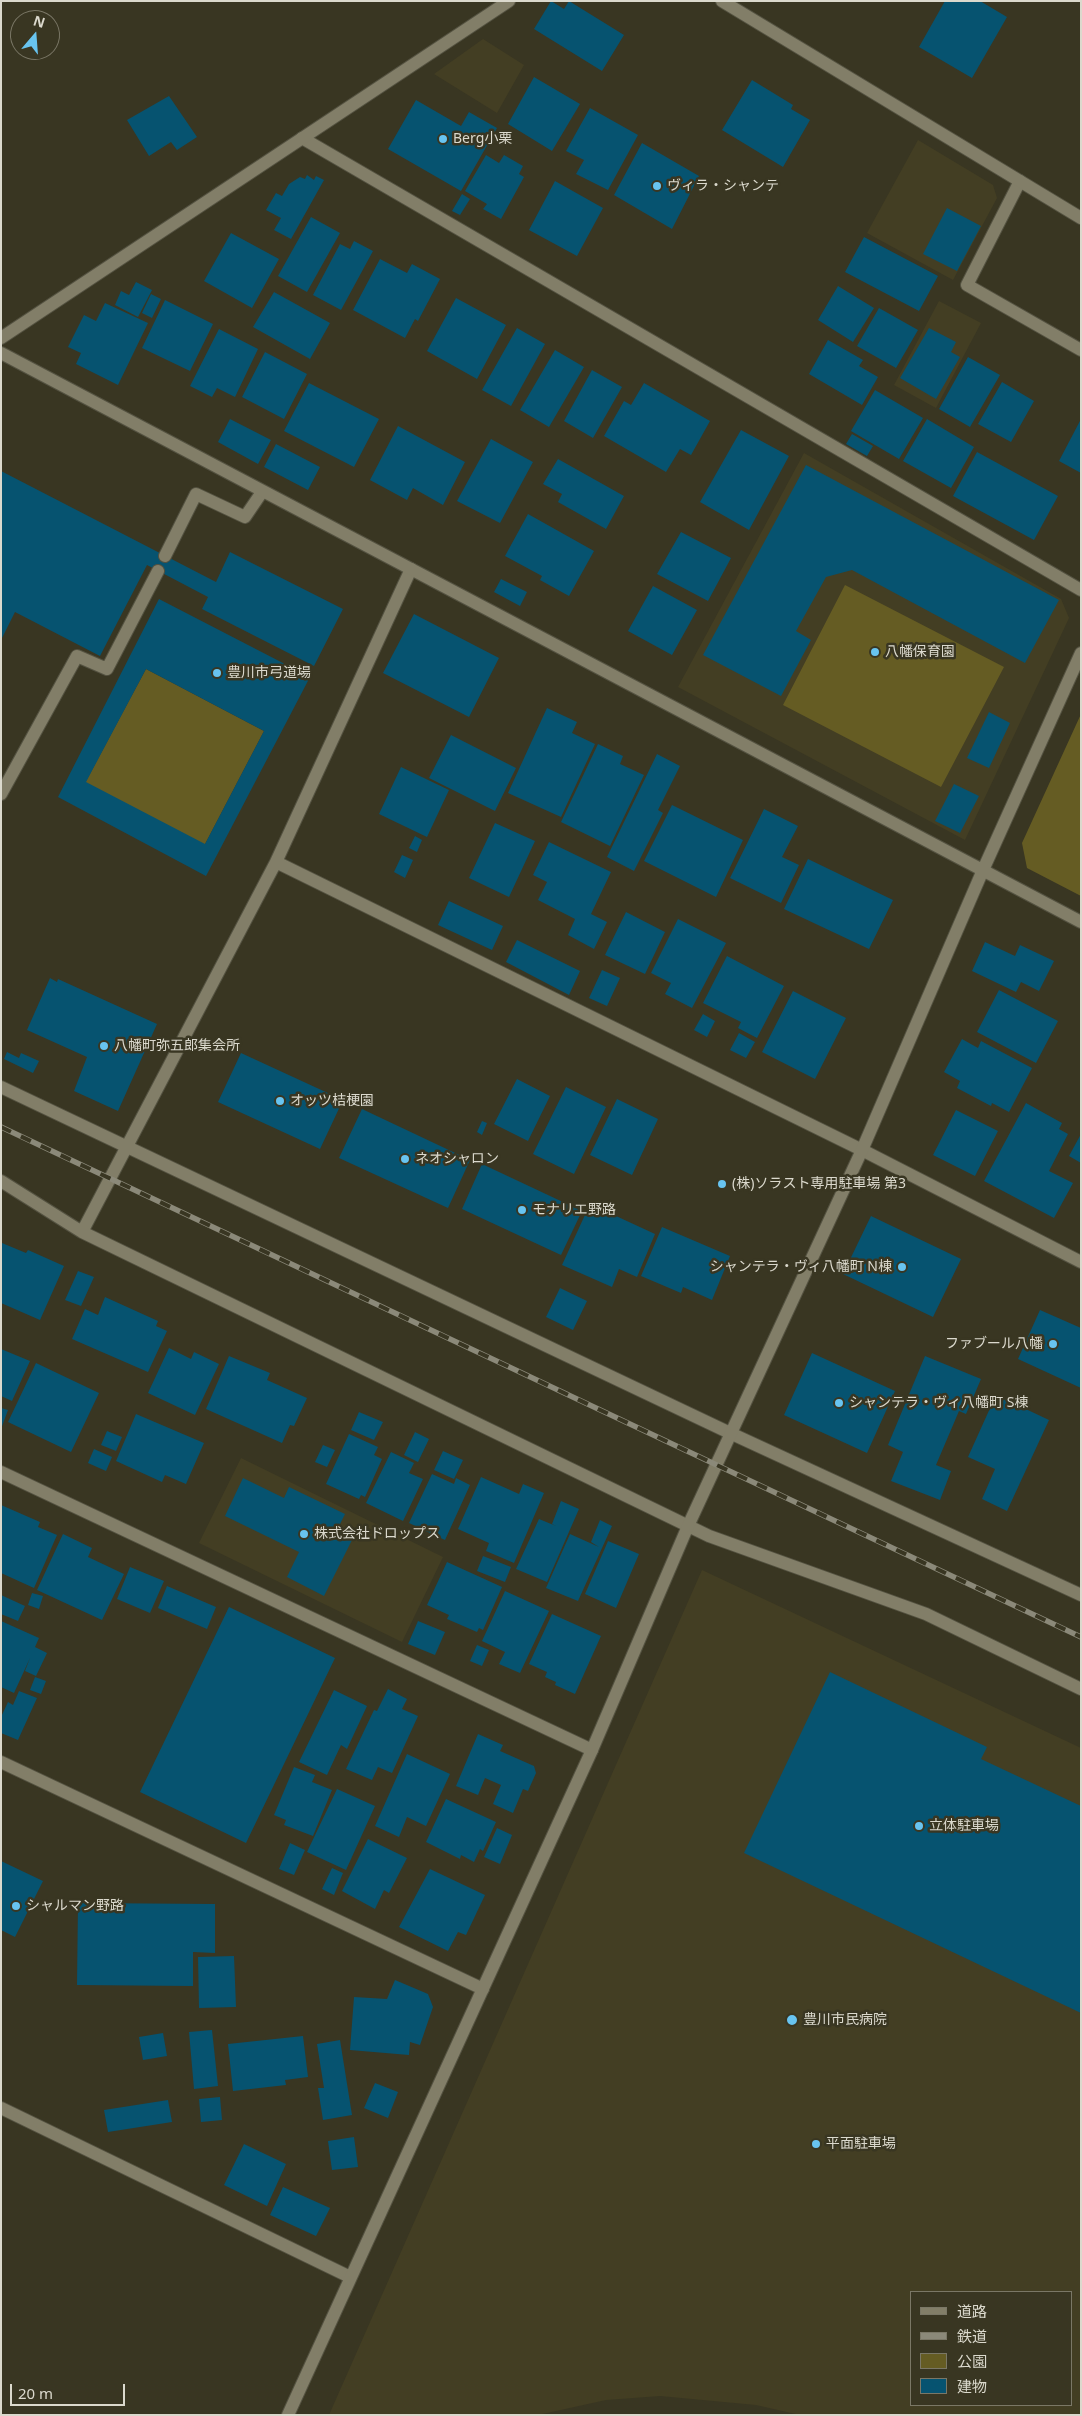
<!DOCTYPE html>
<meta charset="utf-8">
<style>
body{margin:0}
#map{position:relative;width:1082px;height:2416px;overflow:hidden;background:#393622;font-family:"Noto Sans","Noto Sans JP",sans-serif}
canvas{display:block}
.frame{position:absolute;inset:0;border:2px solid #dbd9cd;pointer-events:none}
.legend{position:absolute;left:910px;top:2291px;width:162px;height:115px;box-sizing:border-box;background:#393622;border:1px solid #7a7766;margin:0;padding:6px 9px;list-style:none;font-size:15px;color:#dbd9cd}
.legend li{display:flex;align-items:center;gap:10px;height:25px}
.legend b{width:25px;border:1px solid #7a7766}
.north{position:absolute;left:10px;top:10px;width:50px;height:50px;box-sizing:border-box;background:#393622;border:1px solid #7a7766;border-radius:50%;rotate:18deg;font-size:14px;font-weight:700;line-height:20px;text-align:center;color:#dbd9cd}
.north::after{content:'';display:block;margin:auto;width:18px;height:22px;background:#68c4f0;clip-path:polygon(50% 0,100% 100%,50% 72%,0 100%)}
.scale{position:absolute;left:10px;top:2384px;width:115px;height:22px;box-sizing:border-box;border:2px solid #dbd9cd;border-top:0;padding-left:6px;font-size:15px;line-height:18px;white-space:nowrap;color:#dbd9cd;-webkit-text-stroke:4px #393622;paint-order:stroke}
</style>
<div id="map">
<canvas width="1082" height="2416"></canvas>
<div class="frame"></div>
<ul class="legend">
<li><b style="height:6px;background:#827e68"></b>道路</li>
<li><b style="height:6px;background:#8b8979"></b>鉄道</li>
<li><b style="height:14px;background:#655c23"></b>公園</li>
<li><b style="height:14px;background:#065370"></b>建物</li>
</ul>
<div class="north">N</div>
<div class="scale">20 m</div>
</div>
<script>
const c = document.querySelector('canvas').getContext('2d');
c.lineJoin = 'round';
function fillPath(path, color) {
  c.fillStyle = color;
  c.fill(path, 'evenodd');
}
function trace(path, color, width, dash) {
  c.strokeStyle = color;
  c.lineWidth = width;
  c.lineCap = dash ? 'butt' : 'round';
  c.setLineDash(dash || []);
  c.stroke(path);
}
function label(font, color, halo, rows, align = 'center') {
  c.font = font + ' "Noto Sans","Noto Sans JP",sans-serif';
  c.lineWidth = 5;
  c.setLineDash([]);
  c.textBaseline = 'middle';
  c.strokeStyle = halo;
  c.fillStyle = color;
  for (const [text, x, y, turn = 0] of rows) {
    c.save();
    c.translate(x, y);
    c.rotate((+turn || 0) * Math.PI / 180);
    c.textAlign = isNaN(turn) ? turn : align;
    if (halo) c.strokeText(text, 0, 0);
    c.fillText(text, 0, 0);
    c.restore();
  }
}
fillPath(new Path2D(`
 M483,39L524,65L497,113L434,74Z
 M918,140L993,185L997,198L953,280L867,233Z
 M939,301L981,323L936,408L894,385Z
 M804,453L1061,599L1069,618L965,840L678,687Z
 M241,1458L443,1557L402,1642L199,1543Z
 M702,1570L1081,1748V2415H800L756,2405L660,2396L606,2400L538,2415H329ZM911,2292H1071V2405H911Z`), '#433e23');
fillPath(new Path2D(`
 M845,585L1004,667L941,787L783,705Z
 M146,669L264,731L204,846L85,783Z
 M1081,714V896L1027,868L1022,843Z`), '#655c23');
fillPath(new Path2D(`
 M551,1L564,9L569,1L624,35L602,71L534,29Z
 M945,1H980L1007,17L972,78L919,47Z
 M534,77L580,104L552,151L508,124Z
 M752,80L793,105L791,109L810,120L783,167L722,130Z
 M169,96L197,137L177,150L171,142L149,156L127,120Z
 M416,100L461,126L469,112L497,128L461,191L388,149Z
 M590,108L638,135L608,190L576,174L584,160L566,151Z
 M642,143L699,176L672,229L614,195Z
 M486,155L499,163L504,155L523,166L519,174L524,177L501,219L483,209L487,204L465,191Z
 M307,175L314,180L316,176L324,180L291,239L274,230L281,218L266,210L276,193L282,196L289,184L300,177L305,179Z
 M555,181L603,208L577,256L529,230Z
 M462,194L470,199L460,215L452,211Z
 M947,208L981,226L957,271L923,254Z
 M311,217L340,233L307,292L278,276Z
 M231,233L279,259L252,308L204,281Z
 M864,237L938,276L919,311L845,272Z
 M354,241L373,251L341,310L313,295L340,244L350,249Z
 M380,259L407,273L412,264L440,279L418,321L415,319L405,338L353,310Z
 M136,282L152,290L138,317L115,305L121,291L129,295Z
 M838,286L874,308L853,342L818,320Z
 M274,292L330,323L310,359L253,327Z
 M151,294L161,299L152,318L142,313Z
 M456,298L506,325L477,379L427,351Z
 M165,300L213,324L190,371L142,348Z
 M105,303L148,323L118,385L76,364L81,353L68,347L84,315L96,321Z
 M879,308L918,330L896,368L857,346Z
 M517,328L545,344L511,406L482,390Z
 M929,328L956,342L951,352L960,357L936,399L900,378Z
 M219,329L258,349L235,397L217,388L212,397L190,386Z
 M828,340L863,360L859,366L878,377L862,405L809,374Z
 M555,350L584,367L549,427L520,410Z
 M265,352L307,374L284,419L242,397Z
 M968,357L1000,375L970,427L939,409Z
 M592,370L622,387L593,438L564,421Z
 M1002,382L1034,401L1011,442L978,424Z
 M309,383L379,419L354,467L284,431Z
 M644,383L710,421L691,455L680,449L666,472L604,436L624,401L631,405Z
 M875,390L923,418L899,459L851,431Z
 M230,419L271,440L258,464L218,442Z
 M927,419L974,447L951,488L903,461Z
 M1081,419V473L1059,461Z
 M398,426L465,462L443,505L413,488L407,500L370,480Z
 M741,430L789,456L749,530L700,502Z
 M852,434L873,446L867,456L846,444Z
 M491,439L533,462L500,523L457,501Z
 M276,444L320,467L308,490L264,467Z
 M977,452L1058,496L1034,540L953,496Z
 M558,459L624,496L606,529L558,502L562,494L543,484Z
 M806,465L1059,600L1025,663L852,570L826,577L796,631L811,640L781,696L703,655Z
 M1,471L216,582L230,552L343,609L314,666L202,609L208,597L147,565L100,656L15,612L1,640Z
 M528,514L594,551L569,596L540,580L542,576L505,556Z
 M681,532L731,558L708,601L657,574Z
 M501,579L527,592L520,606L494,592Z
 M653,586L697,610L672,655L628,631Z
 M159,599L310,677L206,876L58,797ZM146,669L264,731L205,844L86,782Z
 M414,614L499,658L469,717L383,673Z
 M547,708L577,722L572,733L595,744L561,817L508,793Z
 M989,712L1010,723L989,768L967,758Z
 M451,735L516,768L495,811L429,778Z
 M598,744L623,756L620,764L644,775L610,846L561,822Z
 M657,754L680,766L658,810L663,813L634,871L607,857Z
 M401,767L449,790L427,837L379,814Z
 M954,784L979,796L960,833L935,821Z
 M672,805L743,840L716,897L644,861Z
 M764,809L798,826L782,857L799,865L781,903L730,878Z
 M495,823L535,841L509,897L469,878Z
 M415,836L422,840L417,852L409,848Z
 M549,842L611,872L591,914L607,922L594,949L568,935L575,919L538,900L547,882L533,875Z
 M402,855L413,860L405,878L394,872Z
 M808,859L893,900L869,949L784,909Z
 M449,901L503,926L492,950L438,925Z
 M626,912L665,932L645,974L605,955Z
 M678,919L726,943L692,1008L665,994L671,983L651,973Z
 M517,940L580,971L569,995L506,962Z
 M985,942L1015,956L1020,945L1054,961L1039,991L1021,982L1016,992L972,971Z
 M727,956L784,986L757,1038L738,1028L741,1022L703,1003Z
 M602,970L620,978L607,1006L589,998Z
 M50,978L57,982L58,979L157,1024L118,1111L74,1091L87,1057L27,1030Z
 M999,990L1058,1021L1036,1063L977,1032Z
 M793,991L846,1018L815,1079L762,1052Z
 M703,1014L715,1021L707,1037L694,1030Z
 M739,1033L755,1042L746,1058L730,1050Z
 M962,1039L978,1048L981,1041L1032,1068L1009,1112L992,1103L991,1106L957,1088L960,1081L944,1072Z
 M7,1052L19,1058L21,1053L39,1061L33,1073L4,1059Z
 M241,1053L343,1100L320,1149L218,1102Z
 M517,1079L550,1096L528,1141L494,1124Z
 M566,1087L606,1107L574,1174L533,1154Z
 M617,1099L658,1119L632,1175L590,1155Z
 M1026,1103L1062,1123L1059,1129L1068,1134L1049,1171L1073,1183L1054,1218L984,1181Z
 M362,1109L470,1160L448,1208L339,1158Z
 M956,1110L998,1131L975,1176L933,1155Z
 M482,1121L487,1123L482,1135L477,1132Z
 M1081,1134V1163L1069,1156Z
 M482,1164L582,1211L561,1255L462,1209Z
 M590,1204L655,1234L637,1277L619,1269L612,1287L562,1265Z
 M871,1216L961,1259L933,1317L843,1274Z
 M662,1227L730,1256L712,1300L683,1287L681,1293L641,1276Z
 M2,1243L26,1253L28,1250L64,1266L40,1320L1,1303Z
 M78,1271L94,1277L81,1306L65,1300Z
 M560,1288L587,1301L573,1330L546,1317Z
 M105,1297L158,1321L156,1326L167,1331L148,1372L72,1339L85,1309L98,1315Z
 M1040,1310L1081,1328V1388L1018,1359Z
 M169,1348L191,1359L194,1352L219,1364L195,1415L148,1393Z
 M1,1349L30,1361L12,1401L1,1396Z
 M812,1353L895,1391L867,1453L784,1415Z
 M229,1356L270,1373L267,1380L307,1398L294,1426L290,1425L282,1443L206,1409Z
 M925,1356L981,1379L966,1414L959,1411L936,1465L951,1471L940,1500L891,1481L903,1452L888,1445Z
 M36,1363L99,1393L71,1452L8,1422Z
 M996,1395L1049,1420L1007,1511L982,1499L995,1469L968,1457Z
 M1,1408L8,1410L1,1429Z
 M359,1412L383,1422L374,1440L351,1430Z
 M136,1414L204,1443L186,1484L165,1475L162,1482L116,1461Z
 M107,1431L122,1437L116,1451L101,1445Z
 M415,1432L429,1439L418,1462L404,1455Z
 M349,1434L378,1447L374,1455L382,1459L365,1497L361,1495L359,1499L326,1484Z
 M323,1445L335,1450L327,1467L315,1462Z
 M94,1449L112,1457L106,1471L88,1463Z
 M443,1451L463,1460L454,1479L434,1470Z
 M391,1452L414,1463L409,1473L423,1479L403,1521L366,1503Z
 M432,1474L454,1484L456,1478L470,1485L445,1540L409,1523Z
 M481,1477L519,1494L523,1484L544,1493L514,1563L486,1551L489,1543L458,1529Z
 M243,1478L284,1498L289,1487L345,1514L337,1530L353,1538L324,1596L287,1577L299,1552L225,1516Z
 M561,1501L579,1509L547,1582L516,1569L539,1519L556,1526L552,1524Z
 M1,1505L40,1522L38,1527L57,1535L34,1588L1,1573Z
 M600,1520L612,1526L578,1601L546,1588L570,1534L599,1547L591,1542Z
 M63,1534L92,1548L88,1557L124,1574L102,1620L37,1590Z
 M608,1541L639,1554L616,1608L585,1594Z
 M483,1556L511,1567L505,1582L477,1571Z
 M447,1562L502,1587L483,1630L479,1628L477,1632L447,1619L449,1615L427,1605Z
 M130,1567L164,1581L150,1613L117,1599Z
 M167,1586L216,1607L207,1629L158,1608Z
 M505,1591L549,1611L520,1673L499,1664L505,1652L482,1641Z
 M32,1593L43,1596L39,1609L28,1605Z
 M1,1595L25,1606L18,1621L1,1614Z
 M229,1607L335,1658L246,1843L140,1792Z
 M552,1614L601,1636L575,1694L555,1685L556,1682L545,1677L547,1672L529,1664Z
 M1,1621L39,1638L35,1647L47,1653L36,1676L25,1671L30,1658L14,1693L1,1687Z
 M418,1621L445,1632L435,1655L408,1644Z
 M477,1645L489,1650L482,1666L470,1661Z
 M830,1672L987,1747L981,1759L1081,1806V2013L744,1853Z
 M35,1677L46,1681L41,1694L30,1690Z
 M388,1689L407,1699L402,1709L418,1716L392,1773L378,1767L372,1780L346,1769L374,1710L377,1711Z
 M334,1690L367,1706L347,1749L341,1745L327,1775L299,1762Z
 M19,1691L37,1698L18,1740L1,1733V1717L8,1702L13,1705Z
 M478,1734L503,1745L500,1751L534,1766L536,1773L528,1791L523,1789L513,1813L493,1804L501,1785L485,1778L478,1795L456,1786Z
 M407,1754L450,1774L426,1826L407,1817L399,1837L375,1826Z
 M294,1767L315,1775L312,1782L332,1790L313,1836L284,1825L286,1820L274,1815Z
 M337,1789L375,1806L346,1870L307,1852Z
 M446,1799L496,1822L483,1851L480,1849L474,1862L461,1855L460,1859L426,1842Z
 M497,1828L512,1835L500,1864L484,1857Z
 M368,1839L407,1858L389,1893L384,1890L375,1909L342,1891Z
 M290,1843L305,1850L294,1875L279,1869Z
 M1,1861L43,1881L15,1937L1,1930Z
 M332,1868L343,1873L334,1895L322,1889Z
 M430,1869L485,1895L466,1935L458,1932L448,1951L399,1927Z
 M78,1903L215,1904V1953L193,1952V1986L77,1985Z
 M234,1956L236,2007L199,2008L198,1957Z
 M395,1980L428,1994L433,2007L420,2045L410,2042L409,2055L350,2050L354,1997L387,1999Z
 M212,2030L218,2086L194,2089L189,2032Z
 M163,2033L167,2056L143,2060L139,2037Z
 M303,2036L308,2077L285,2080L286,2085L233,2091L228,2044Z
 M340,2040L352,2115L323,2120L318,2088H324L317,2044Z
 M375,2083L398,2092L388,2118L364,2108Z
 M220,2097L222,2120L201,2122L199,2099Z
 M168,2100L172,2122L108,2132L104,2110Z
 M354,2137L358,2167L332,2170L328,2141Z
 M244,2144L286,2164L267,2206L224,2185Z
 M283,2187L330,2208L316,2236L270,2215Z`), '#065370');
const lane = new Path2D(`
 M165,556L196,494L245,517L262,492
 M1,794L77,656L107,669L158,571`);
const street = new Path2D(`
 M302,138L1081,590
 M1020,181L967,285L1081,350
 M276,862L862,1150L1081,1262
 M1,1087L730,1433L1081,1595
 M1,1181L82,1232L709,1536L926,1614L1081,1689
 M82,1232L276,862L411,569
 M1,1472L592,1750
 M1,1762L483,1989
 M1,2108L350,2277`);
const secondary = new Path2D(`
 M722,1L1081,218
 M1,338L509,1
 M1,353L1081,922
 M288,2415L592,1750L688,1526L862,1150L983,870L1081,653`);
trace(lane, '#545241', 14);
trace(street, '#545241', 14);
trace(secondary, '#545241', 14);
trace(lane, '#827e68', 12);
trace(street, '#827e68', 12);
trace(secondary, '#827e68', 12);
const rail = new Path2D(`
 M1,1127L1081,1637`);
trace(rail, '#8b8979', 5.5);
trace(rail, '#393622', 4, [11]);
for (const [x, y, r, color] of [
 [443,139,5,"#68c4f0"],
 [657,186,5,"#68c4f0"],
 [875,652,5,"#68c4f0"],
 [217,673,5,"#68c4f0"],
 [104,1046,5,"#68c4f0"],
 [280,1101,5,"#68c4f0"],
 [405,1159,5,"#68c4f0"],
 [722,1184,5,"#68c4f0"],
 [522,1210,5,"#68c4f0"],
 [902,1267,5,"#68c4f0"],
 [1053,1344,5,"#68c4f0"],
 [839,1403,5,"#68c4f0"],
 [304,1534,5,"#68c4f0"],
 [919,1826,5,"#68c4f0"],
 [16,1906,5,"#68c4f0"],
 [792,2020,6,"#68c4f0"],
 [816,2144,5,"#68c4f0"]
]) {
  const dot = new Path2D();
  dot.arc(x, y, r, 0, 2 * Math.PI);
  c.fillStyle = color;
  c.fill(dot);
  trace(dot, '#393622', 2);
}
label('14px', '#dbd9cd', '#393622', [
 ["Berg小栗",453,139],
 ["ヴィラ・シャンテ",667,186],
 ["八幡保育園",885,652],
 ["豊川市弓道場",227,673],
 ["八幡町弥五郎集会所",114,1046],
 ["オッツ桔梗園",290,1101],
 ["ネオシャロン",415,1159],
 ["(株)ソラスト専用駐車場 第3",732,1184],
 ["モナリエ野路",532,1210],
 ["シャンテラ・ヴィ八幡町 N棟",892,1267,"right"],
 ["ファブール八幡",1043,1344,"right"],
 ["シャンテラ・ヴィ八幡町 S棟",849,1403],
 ["株式会社ドロップス",314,1534],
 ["立体駐車場",929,1826],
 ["シャルマン野路",26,1906],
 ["豊川市民病院",803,2020],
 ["平面駐車場",826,2144]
], 'left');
</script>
